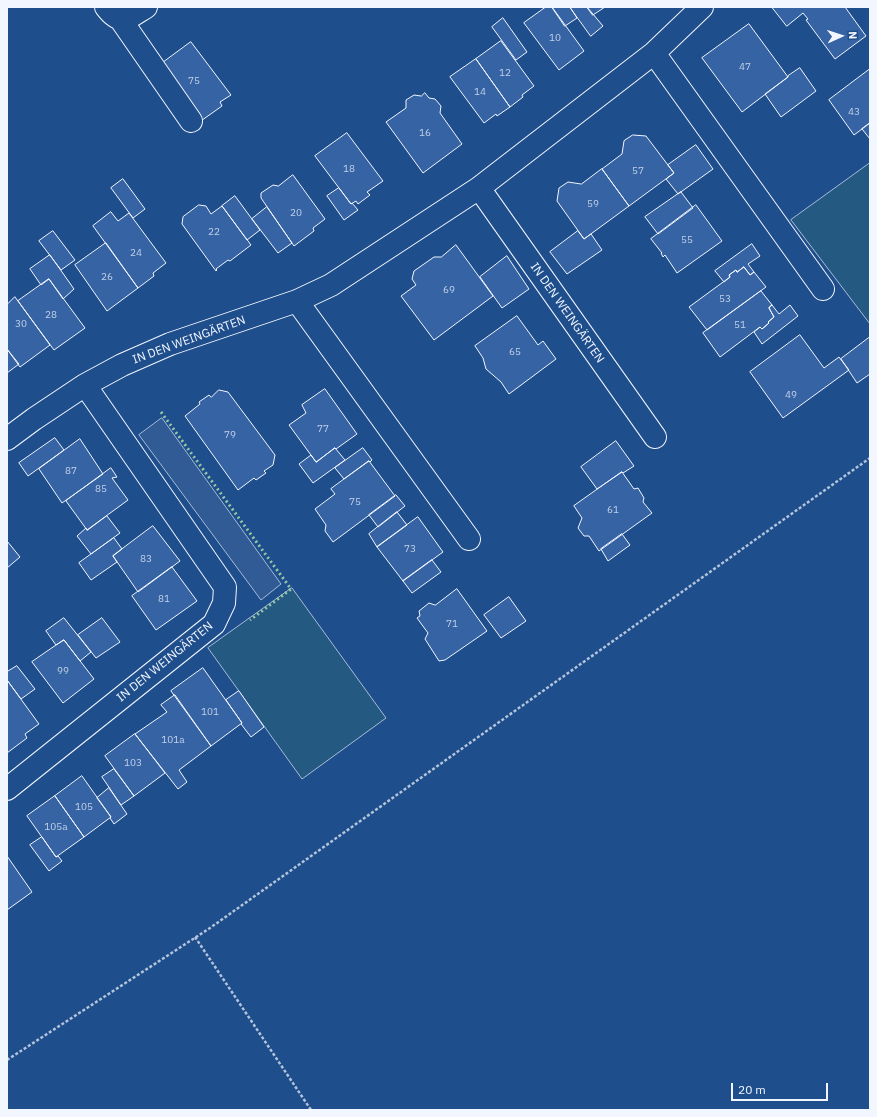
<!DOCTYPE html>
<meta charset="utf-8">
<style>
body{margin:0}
#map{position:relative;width:877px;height:1117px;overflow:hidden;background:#1f4e8c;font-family:"IBM Plex Sans",sans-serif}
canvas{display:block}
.frame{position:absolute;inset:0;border:8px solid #f2f6ff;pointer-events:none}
.north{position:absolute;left:821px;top:16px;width:40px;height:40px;-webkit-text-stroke:3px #1f4e8c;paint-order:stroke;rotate:87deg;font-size:11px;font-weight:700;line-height:16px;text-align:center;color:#f2f6ff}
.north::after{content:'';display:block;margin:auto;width:14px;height:18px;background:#f2f6ff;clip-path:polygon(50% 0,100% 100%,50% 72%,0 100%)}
.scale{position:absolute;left:731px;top:1083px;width:97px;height:18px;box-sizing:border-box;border:2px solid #f2f6ff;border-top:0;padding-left:5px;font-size:12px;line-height:14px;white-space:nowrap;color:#f2f6ff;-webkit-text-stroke:3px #1f4e8c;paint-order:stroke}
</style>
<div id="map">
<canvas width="877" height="1117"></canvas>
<div class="frame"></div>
<div class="north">N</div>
<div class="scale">20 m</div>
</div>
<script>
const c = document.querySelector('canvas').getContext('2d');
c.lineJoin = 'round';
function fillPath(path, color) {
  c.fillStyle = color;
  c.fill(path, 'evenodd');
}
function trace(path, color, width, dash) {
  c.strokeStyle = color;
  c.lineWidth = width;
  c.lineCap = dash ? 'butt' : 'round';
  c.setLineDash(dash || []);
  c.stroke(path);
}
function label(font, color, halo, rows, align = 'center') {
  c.font = font + ' "IBM Plex Sans",sans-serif';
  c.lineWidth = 3;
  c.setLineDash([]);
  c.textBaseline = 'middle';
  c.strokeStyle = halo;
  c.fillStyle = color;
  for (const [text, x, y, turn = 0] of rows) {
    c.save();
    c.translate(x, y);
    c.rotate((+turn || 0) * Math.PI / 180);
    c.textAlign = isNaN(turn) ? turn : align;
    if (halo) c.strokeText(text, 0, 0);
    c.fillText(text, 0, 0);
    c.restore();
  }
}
const green = new Path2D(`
 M870,163V324L791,220Z
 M292,588L386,718L302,779L208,648Z`);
fillPath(green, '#245a82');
trace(green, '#a8bbd7', 1);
const parking = new Path2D(`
 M162,418L281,584L261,600L139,435Z`);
fillPath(parking, '#305b95');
trace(parking, '#a8bbd7', 1);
const building = new Path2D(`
 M546,7H552L584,51L559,70L524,23Z
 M552,7H570L577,18L565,26Z
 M570,7H587L603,26L591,36Z
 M587,7H605L593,15Z
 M772,7H845L866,36L835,59L806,20L808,19L803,13L787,26Z
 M503,18L527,52L516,60L492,27Z
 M749,24L788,77L742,112L702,58Z
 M501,41L534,86L522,95L523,97L510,107L476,59Z
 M191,42L231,95L220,102L222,106L198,123L157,67Z
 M476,59L510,107L497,116L496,114L484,123L450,77Z
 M800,68L816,91L781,117L765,94L788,77V76Z
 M870,69V123L854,135L829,100Z
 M425,93L429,98L435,99L441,106L440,113L462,144L423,173L386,122L406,108V100L414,95L421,96Z
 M870,123V139L862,129Z
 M347,133L383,181L367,192L370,195L358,204L356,201L351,204L315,156Z
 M633,135L646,136L674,173L629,206L602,169L622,154L624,141Z
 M696,145L713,169L678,194L666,179L674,173L668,165Z
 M602,169L629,206L584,239L557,201L559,188L568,182L581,184Z
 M293,175L325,219L313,228L314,231L294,246L261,198V193L273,185L278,186Z
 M123,179L145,209L133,218L111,188Z
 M339,188L351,204L352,203L358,210L344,220L327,196Z
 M681,192L693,208L658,234L645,217Z
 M235,196L260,230L247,240L222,206Z
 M199,205L206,206L211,214L222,206L251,245L230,261L228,260L216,269L217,270L216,271L182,224L183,217Z
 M696,205L722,241L677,273L665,255L663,257L661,253H662L651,239Z
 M267,207L292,243L278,253L252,219Z
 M111,212L118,221L129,213L166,263L153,273L154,276L138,288L93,226Z
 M53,231L75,260L61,270L39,241Z
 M578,231L584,239L591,234L602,250L567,274L550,252Z
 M106,243L138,288L107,311L75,265Z
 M752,244L760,256L748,264L754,272L750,275L744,267L737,272L736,270L729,275L730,277L724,282L715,271Z
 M456,245L493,296L434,340L401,296L416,285L412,279L414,271L434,257H441Z
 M50,255L74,289L63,299L49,279L41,285L30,269Z
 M507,256L529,289L502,308L480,277Z
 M744,267L750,275L754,272L766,287L707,330L689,307L730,277L729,275L736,270L737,272Z
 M49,279L85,328L54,350L18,301Z
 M761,291L772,305L769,308L774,317L768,322L769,323L762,329L760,327L720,357L703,333Z
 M15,297L50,345L20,367L7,349V302L8,303Z
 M772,305L779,314L790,305L798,316L762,344L754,332L760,327L762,329L769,323L768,322L774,317L769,308Z
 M517,316L538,345L543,341L556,359L509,394L501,382L486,369L483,358L475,346Z
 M800,335L824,368L839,357L849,370L783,418L750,372Z
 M870,337V374L857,383L841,359Z
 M7,349L19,364L7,373Z
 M325,389L357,434L336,449L335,448L316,462L289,425L306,413L302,405Z
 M219,390L228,392L275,455L273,465L264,471L266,473L256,480L254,478L238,490L185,416L200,404L199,402L209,395L211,397Z
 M55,438L64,450L28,476L19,463Z
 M80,439L103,474L62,503L39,469Z
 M616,441L634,466L623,473L622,472L597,489L581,467Z
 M335,448L345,460L313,483L299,464L311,455L316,462Z
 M363,448L372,460L370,462L369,461L344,479L335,468Z
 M369,461L395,496L333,542L325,531L326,525L315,509L335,494L331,489Z
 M111,468L117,477L112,478L128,500L87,530L66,501Z
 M622,472L634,489L638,488L644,498L643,502L652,513L599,551L589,536H584L578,528L582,518L574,506Z
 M396,495L405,506L378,527L369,515Z
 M397,512L407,525L377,547L369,534Z
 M107,516L120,533L91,554L77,536L86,528L87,530Z
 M418,517L443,552L403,581L377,547Z
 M153,526L180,561L138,592L113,556Z
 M622,534L630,545L608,561L601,549Z
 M114,538L122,549L113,556L117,562L91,580L79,563Z
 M7,541L20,557L7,568Z
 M432,560L441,572L412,593L403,581Z
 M172,567L197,601L156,630L132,596Z
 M457,589L487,631L445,660L439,661L425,639L428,633L417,618L420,616L419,611L429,603L435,605Z
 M509,597L526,621L501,638L484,615Z
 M64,618L91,652L80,661L64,640L56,645L46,631Z
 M102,618L120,642L96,658L78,635Z
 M64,640L94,679L63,703L32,662Z
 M17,666L35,689L21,699L7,680V672Z
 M203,668L242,723L211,746L171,691Z
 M7,680L39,724L25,734L27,738L7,753Z
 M239,691L264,727L251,737L241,724L242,723L226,700Z
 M175,695L211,746L179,770L187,782L178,789L135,734L167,712L161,705Z
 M135,734L165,773L134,796L105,756Z
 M114,769L134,796L121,805L102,777Z
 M82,776L111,817L84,837L55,796Z
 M109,788L127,814L114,824L110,818L111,817L97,798Z
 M55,796L84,837L56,857L27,816Z
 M42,837L56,857L58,856L62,861L49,871L30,845Z
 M7,856L32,892L7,910Z`);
fillPath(building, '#3563a3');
trace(building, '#f2f6ff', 1);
const minor = new Path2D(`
 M106,7C121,27 128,18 146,7
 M121,20L191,121
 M654,53L823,289
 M479,188L655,437
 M297,301L469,539
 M7,439L34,419L85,385L122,365L170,344L297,301L331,285L479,188L654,53L702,7
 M7,789L214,624L224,603L225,587L85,385`);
trace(minor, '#f2f6ff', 24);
trace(new Path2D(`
 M195,937L311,1110
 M7,1060L210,928L870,458`), '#b3c4dc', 2.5, [3, 2]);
trace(minor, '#1f4e8c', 22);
trace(new Path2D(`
 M161,412L291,589L250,620`), '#97c8a6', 3, [2, 3]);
label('10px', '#c3d1e8', null, [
 ["10",555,38],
 ["47",745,67],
 ["12",505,73],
 ["75",194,81],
 ["14",480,92],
 ["43",854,112],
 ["16",425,133],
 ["18",349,169],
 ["57",638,171],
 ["59",593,204],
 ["20",296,213],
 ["22",214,232],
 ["55",687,240],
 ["24",136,253],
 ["26",107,277],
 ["69",449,290],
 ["53",725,299],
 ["28",51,315],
 ["30",21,324],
 ["51",740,325],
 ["65",515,352],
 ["49",791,395],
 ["77",323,429],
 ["79",230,435],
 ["87",71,471],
 ["85",101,489],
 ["75",355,502],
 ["61",613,510],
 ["73",410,549],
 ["83",146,559],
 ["81",164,599],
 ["71",452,624],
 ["99",63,671],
 ["101",210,712],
 ["101a",173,740],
 ["103",133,763],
 ["105",84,807],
 ["105a",56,827]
]);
label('12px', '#f2f6ff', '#1f4e8c', [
 ["IN DEN WEINGÄRTEN",567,313,55],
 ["IN DEN WEINGÄRTEN",189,340,-20],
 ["IN DEN WEINGÄRTEN",165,662,-39]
]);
</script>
